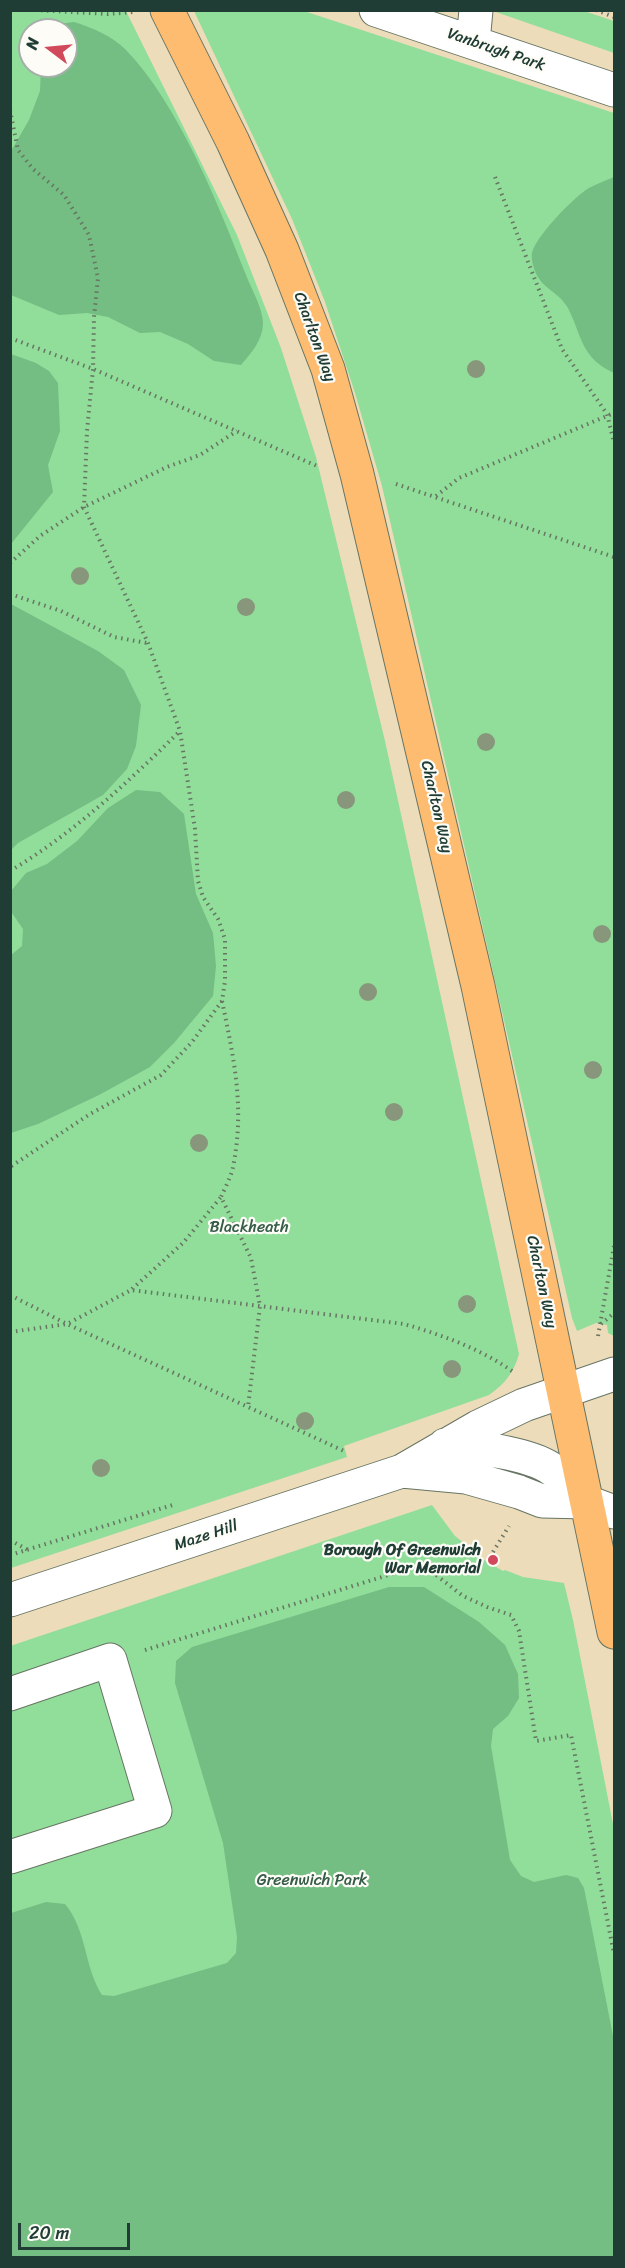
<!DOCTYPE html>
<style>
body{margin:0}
#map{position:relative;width:625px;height:2268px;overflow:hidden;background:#eddcb9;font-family:Sriracha,sans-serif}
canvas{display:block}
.frame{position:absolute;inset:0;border:12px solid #1f3d34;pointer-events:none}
.north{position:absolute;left:18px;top:18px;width:60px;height:60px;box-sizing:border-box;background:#fdfcf7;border:2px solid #a4b0a9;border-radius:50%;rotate:286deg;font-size:16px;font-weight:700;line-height:24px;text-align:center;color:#1f3d34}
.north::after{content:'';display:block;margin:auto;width:21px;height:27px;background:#d1495b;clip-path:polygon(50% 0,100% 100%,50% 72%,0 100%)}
.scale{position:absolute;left:18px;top:2223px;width:112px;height:27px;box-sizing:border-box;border:3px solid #1f3d34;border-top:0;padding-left:8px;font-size:18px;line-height:21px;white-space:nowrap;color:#1f3d34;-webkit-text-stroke:4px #fdfcf7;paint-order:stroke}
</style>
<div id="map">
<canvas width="625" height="2268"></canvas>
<div class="frame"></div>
<div class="north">N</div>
<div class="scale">20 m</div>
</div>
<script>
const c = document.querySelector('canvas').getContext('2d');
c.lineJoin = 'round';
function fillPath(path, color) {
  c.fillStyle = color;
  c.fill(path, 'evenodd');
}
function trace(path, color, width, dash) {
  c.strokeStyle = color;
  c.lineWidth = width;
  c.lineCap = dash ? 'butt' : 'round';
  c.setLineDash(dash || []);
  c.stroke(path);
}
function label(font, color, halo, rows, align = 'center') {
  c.font = font + ' Sriracha,sans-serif';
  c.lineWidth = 4.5;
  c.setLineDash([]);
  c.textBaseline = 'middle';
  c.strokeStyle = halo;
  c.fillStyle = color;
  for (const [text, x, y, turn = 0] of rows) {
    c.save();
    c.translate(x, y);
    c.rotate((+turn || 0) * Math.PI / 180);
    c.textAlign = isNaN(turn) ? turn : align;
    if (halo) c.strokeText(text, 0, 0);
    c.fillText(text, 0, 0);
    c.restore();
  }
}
fillPath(new Path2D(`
 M10,11H126L237,235L281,348L316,457L385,741L519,1354C514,1372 505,1384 489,1395L344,1446L347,1457L11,1568ZM30,30H66V66H30Z
 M194,11H304L614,113V1336L608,1333L607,1325L596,1323L577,1331L572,1318L382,486L355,393L325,302L292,219Z
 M493,11H584L614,21V53Z
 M432,1505L455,1536L473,1550L472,1553L503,1571L505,1570L523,1577L564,1583L573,1620L614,1829V2257H11L10,1646Z`), '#91de9b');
fillPath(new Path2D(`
 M74,22C93,28 112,36 126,50C179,105 218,204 246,275C251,288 262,307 263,322C263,340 252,352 241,365L214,361L188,344L160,332L140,333L108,317L87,313L59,315L11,295V151L29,120L40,91L41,66H66V30H52L57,24Z
 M614,177V373C581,358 582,336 568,308C559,292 541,288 535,271C533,266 531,258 532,253C535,237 575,196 589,188C597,184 606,180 614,177Z
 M11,354L36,363L49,371L58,383L60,431L48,465L53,492L11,544Z
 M11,604L98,651L124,670L141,705L136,746L127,769L103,795L18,843L11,850Z
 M136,790L160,792L184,814L196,894L213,933L216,966L213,996L174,1043L150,1067L99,1095L38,1124L11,1133V955L22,946L23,929L12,913L11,891L26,873L47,864L77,841L108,808Z
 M389,1587H424L479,1622L505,1645L518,1674L519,1698L508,1716L493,1729L491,1746L510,1860L521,1876L534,1882L566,1875L578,1878L584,1888L614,2041V2257H11V1913L46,1902L65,1904C87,1930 84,1967 102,1995L114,1996L227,1963L236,1953L237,1937L223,1843L175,1683L176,1661L192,1647Z`), '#74bd83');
const minor = new Path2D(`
 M376,10L614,90
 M473,42L476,10
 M445,1445C473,1447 530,1453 553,1470C565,1479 576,1491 587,1502
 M402,1471L466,1477L519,1492L542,1501L587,1502L614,1512
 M10,1600L402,1471L478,1427L524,1405L614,1374
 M10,1694L110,1660L155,1811L10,1857`);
const major = new Path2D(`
 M167,10L233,142L282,250L328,369L357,474L478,986L614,1632`);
trace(minor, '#677563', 35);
trace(major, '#677563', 35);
trace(new Path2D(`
 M35,10L108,14L133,12
 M596,10L614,17
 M10,110L18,150L33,169L64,195L89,235L98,278L94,317L93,369L87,431L84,507L148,643L180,731L195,829L198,881L203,897L218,919L225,939V981L222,1001L192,1042L161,1075L90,1114L10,1167
 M495,177L562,349L607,414L614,443
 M10,338L93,369L317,466
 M396,484L614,557
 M436,496L459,478L614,413
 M10,563L40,536L84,507L167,467L200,455L237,431
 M10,594L61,611L114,637L147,643
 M10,871C74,833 128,782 180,731
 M222,1001C234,1059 245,1108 233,1167C231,1177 225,1188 221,1197L251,1258L260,1306L248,1407
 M132,1289L183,1243L221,1197
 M10,1295L67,1324L344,1451
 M601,1324L614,1313
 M10,1332L67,1324L131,1290L404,1324C442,1335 479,1348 512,1371
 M598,1336L614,1246
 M10,1540L28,1550
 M493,1552L509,1526
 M10,1555L176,1504
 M145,1650L408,1569L427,1568L463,1596L487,1607L511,1615L519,1631L536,1741L571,1735L614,1954`), '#677563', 4, [1.5, 4.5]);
trace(minor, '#fff', 33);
trace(major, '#fdbc70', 33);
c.fillStyle = '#88967b';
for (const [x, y] of [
 [476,369],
 [80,576],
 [246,607],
 [486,742],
 [346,800],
 [602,934],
 [368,992],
 [593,1070],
 [394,1112],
 [199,1143],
 [467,1304],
 [452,1369],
 [305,1421],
 [101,1468]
]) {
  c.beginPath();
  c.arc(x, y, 9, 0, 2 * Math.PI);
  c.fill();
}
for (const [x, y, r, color] of [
 [493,1560,6,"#d1495b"]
]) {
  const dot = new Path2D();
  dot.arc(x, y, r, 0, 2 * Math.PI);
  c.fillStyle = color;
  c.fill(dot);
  trace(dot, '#fdfcf7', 2);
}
label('16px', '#1f3d34', '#fdfcf7', [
 ["Vanbrugh Park",496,50,19],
 ["Charlton Way",314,337,70],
 ["Charlton Way",436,807,77],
 ["Charlton Way",541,1282,78],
 ["Maze Hill",206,1536,-18]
]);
label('16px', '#365d49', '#fdfcf7', [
 ["Blackheath",249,1228],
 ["Greenwich Park",312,1881]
]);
label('bold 16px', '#1f3d34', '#fdfcf7', [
 ["Borough Of Greenwich",481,1551],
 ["War Memorial",481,1569]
], 'right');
</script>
